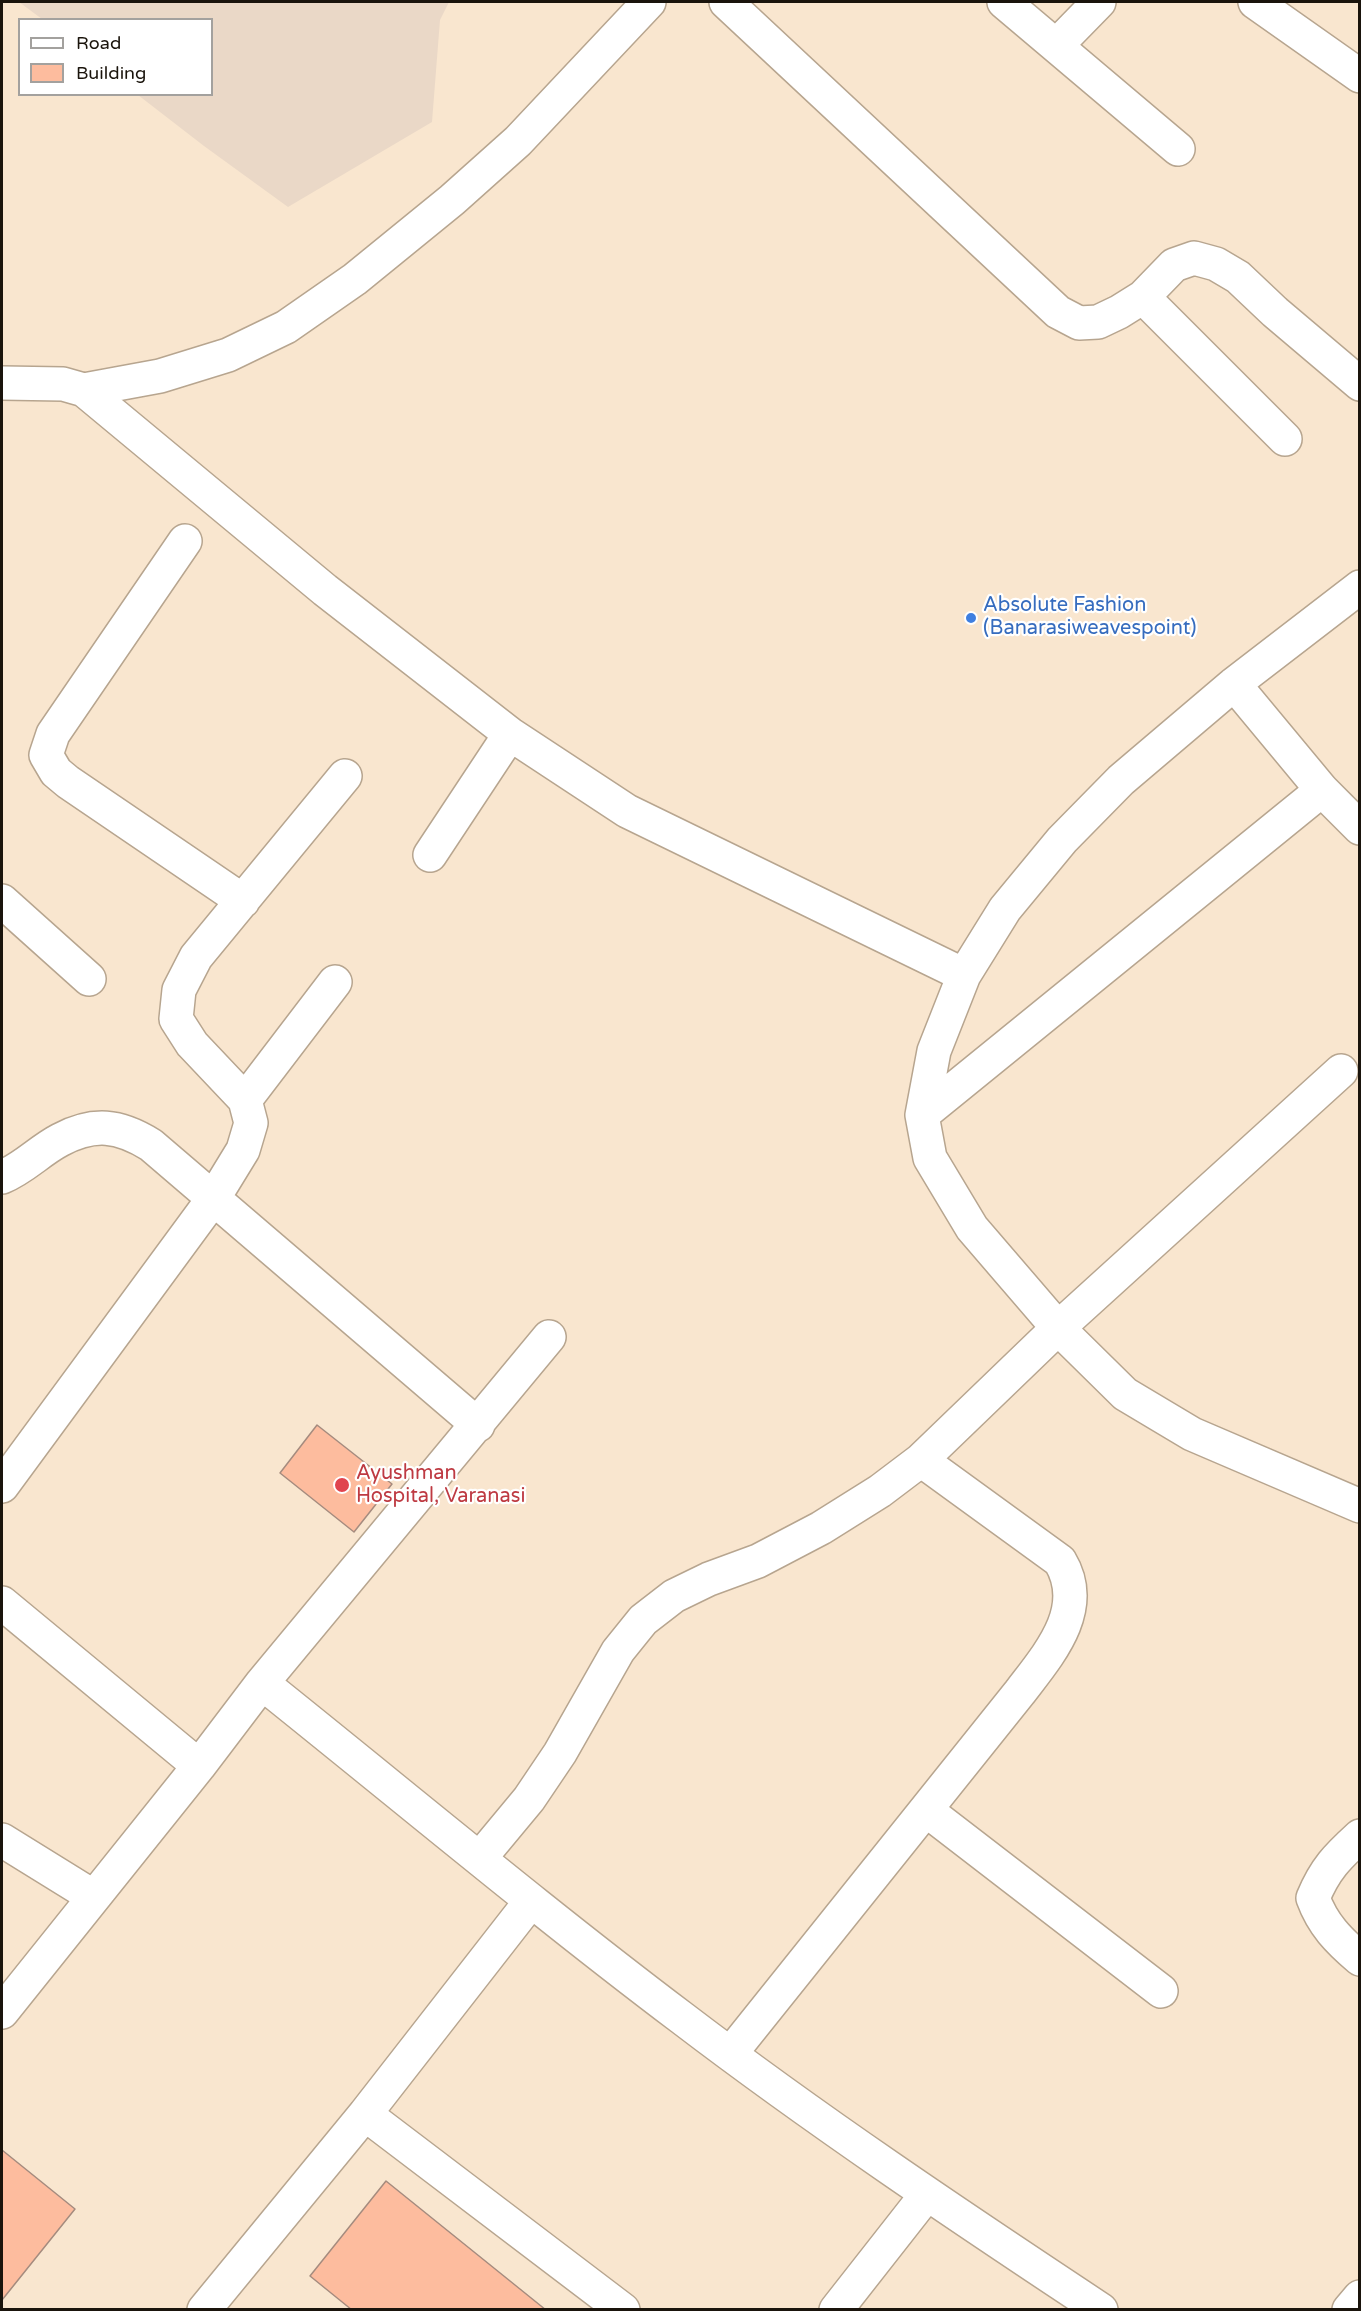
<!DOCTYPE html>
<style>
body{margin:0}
#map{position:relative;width:1361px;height:2311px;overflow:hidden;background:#f9e6cf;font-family:"Varela Round",sans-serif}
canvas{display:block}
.frame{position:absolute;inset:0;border:3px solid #1a140c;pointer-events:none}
.legend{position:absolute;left:18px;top:18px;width:195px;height:78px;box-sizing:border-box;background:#fff;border:2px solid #a3a19e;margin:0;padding:8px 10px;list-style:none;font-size:18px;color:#1a140c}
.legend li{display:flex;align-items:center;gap:12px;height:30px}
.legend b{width:30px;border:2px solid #a3a19e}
</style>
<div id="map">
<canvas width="1361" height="2311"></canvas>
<div class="frame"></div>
<ul class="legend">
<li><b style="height:8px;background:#fff"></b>Road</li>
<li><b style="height:16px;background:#fdbc9e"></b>Building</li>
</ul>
</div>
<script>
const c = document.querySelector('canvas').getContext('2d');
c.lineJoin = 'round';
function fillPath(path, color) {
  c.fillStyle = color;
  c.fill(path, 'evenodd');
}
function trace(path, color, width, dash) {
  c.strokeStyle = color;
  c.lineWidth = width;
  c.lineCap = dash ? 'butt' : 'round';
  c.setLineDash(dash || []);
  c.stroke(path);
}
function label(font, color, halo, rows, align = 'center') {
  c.font = font + ' "Varela Round",sans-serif';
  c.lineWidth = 4.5;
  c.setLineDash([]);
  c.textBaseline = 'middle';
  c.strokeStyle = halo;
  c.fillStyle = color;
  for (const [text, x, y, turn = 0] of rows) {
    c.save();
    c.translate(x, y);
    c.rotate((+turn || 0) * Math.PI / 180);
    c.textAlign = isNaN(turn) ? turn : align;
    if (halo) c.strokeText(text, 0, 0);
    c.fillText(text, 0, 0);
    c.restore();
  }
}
fillPath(new Path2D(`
 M19,2H449L440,20L432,122L288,207L204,146L138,95L212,94V20L42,19Z`), '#ead8c7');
const building = new Path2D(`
 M317,1425L392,1484L354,1532L280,1473Z
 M2,2150L75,2209L2,2300Z
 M386,2181L546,2310H352L310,2276Z`);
fillPath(building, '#fdbc9e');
trace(building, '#a58b7e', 1.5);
const minor = new Path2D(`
 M726,2L1058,312L1079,323L1098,322L1119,312L1143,297L1174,265L1194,258L1216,264L1238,277L1275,312L1360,384
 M1004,2L1178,149
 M1255,2L1360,76
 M1056,46L1099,2
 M1143,297L1285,439
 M2,383L63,384L84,390L325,590L510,734L627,811L964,975
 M84,390L160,376L228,355L286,327L355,279L452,200L518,141L649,2
 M185,541L53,734L46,755L56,772L68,782L243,901
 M1360,587L1234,684L1121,780L1062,840L1005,909L964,975L934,1051L922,1115L930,1158L972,1228L1058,1328L1125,1394L1192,1434L1360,1506
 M1234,684L1322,790L1360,828
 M430,855L510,734
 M2,901L89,979
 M245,1100L335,982
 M922,1115L1322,790
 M2,1177C24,1168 39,1151 60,1140C94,1122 119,1125 151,1145L478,1425
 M2,1486L213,1199L243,1150L251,1123L245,1100L192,1044L176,1019L179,990L196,957L345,776
 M2,1603L199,1766
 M262,1683C402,1795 539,1910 682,2018C817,2121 959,2216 1101,2310
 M926,1810L1161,1991
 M1360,1836C1337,1857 1325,1869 1313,1898C1323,1925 1338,1940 1360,1959
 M2,1840L94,1897
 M480,1858L529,1799L560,1753L618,1651L643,1620L674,1596L709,1579L758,1561L821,1528L880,1491L921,1460L1058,1328L1341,1071
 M2,2012L199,1766L262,1683L549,1337
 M731,2053L1020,1692C1049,1654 1089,1609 1060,1561L921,1460
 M365,2114L623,2310
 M204,2310L365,2114L531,1901
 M836,2310L927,2194
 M1349,2310L1360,2297`);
trace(minor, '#b7a58f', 36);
trace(minor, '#fff', 33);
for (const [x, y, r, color] of [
 [971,618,6,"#3f7fe0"],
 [342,1485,8,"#e0444e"]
]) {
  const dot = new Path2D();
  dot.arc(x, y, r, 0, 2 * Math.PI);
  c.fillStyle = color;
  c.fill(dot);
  trace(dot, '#fff', 2);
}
label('20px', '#366cbe', '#fff', [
 ["Absolute Fashion",983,606],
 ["(Banarasiweavespoint)",983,629]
], 'left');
label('20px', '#be3a42', '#fff', [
 ["Ayushman",356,1474],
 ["Hospital, Varanasi",356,1497]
], 'left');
</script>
